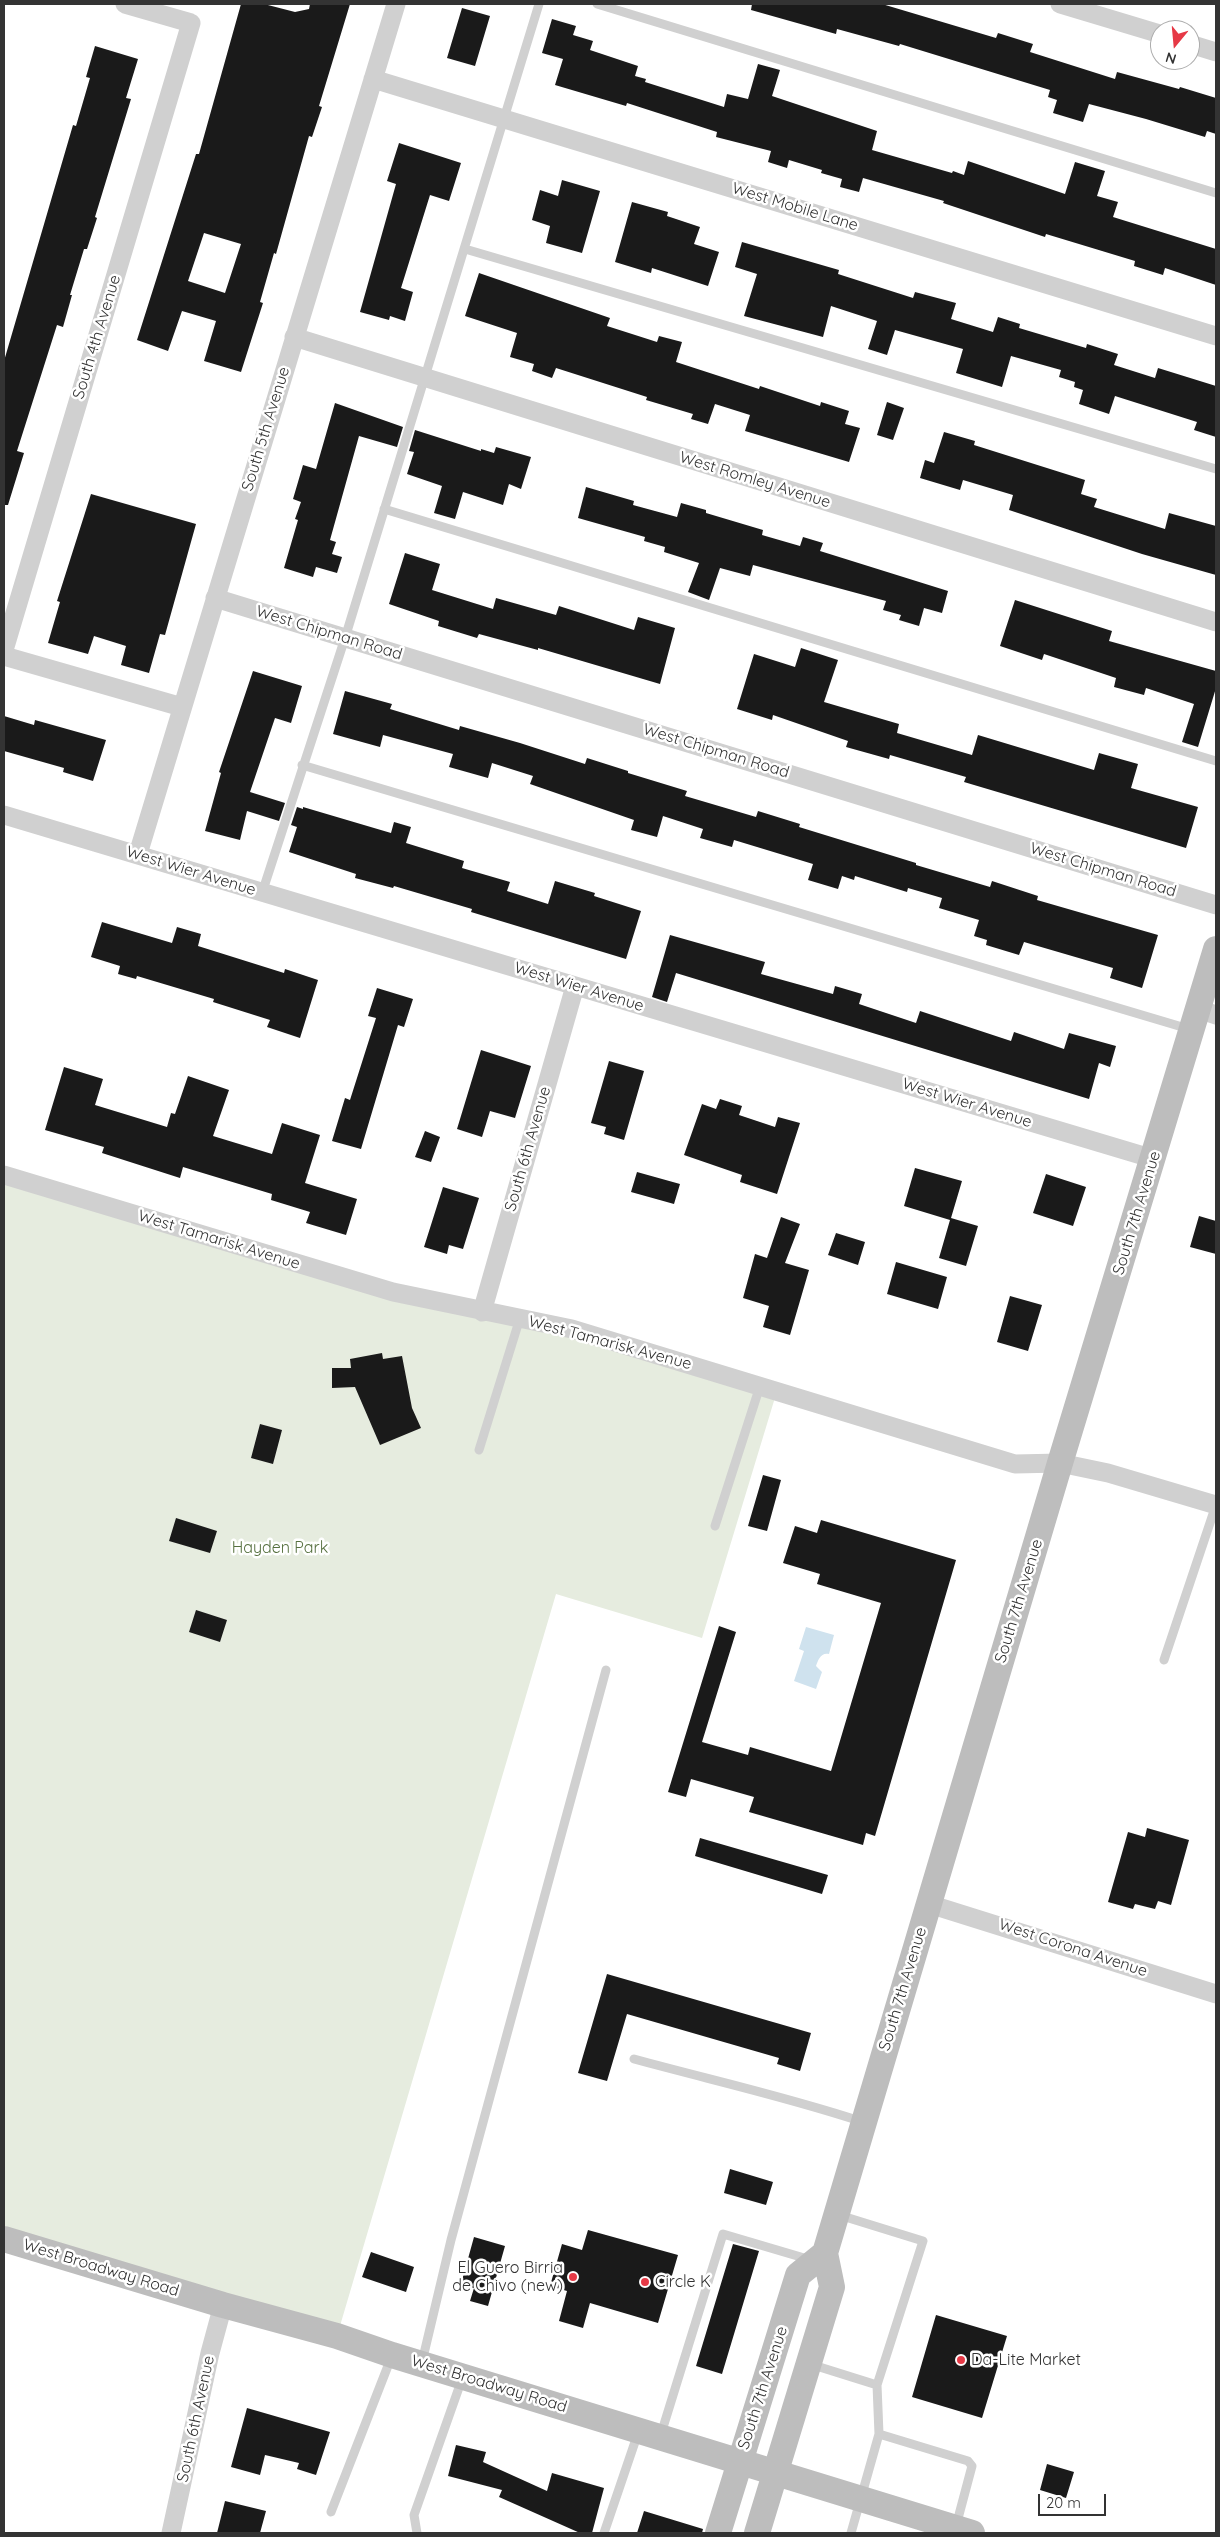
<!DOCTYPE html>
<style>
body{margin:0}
#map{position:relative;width:1220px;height:2537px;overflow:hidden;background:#fff;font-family:Quicksand,sans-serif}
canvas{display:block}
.frame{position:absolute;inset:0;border:5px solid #333;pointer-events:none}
.north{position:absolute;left:1150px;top:20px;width:50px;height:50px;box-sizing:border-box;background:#fff;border:1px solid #adadad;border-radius:50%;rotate:197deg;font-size:14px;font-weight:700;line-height:20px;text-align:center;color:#333}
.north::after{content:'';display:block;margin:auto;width:18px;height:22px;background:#e63946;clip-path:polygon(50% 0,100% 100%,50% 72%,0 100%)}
.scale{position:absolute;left:1038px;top:2494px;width:68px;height:22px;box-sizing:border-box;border:2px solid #333;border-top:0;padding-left:6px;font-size:15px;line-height:18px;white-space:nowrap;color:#333;-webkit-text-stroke:4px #fff;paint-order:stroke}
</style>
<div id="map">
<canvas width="1220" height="2537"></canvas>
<div class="frame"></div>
<div class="north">N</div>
<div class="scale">20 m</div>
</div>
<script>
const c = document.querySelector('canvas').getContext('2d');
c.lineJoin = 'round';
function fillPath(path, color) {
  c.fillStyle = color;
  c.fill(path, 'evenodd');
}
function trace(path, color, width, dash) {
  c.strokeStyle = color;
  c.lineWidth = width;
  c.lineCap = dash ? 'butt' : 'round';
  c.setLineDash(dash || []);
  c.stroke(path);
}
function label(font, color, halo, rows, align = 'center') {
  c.font = font + ' Quicksand,sans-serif';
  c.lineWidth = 5;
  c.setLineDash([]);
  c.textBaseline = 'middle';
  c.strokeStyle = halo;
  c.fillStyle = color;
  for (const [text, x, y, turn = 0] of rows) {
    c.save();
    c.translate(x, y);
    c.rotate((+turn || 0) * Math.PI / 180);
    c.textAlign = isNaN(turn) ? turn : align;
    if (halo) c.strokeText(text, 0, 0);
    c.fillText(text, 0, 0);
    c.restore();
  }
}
fillPath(new Path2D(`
 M4,1175L777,1391L702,1638L556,1594L337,2336L4,2237Z`), '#e6ecdf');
fillPath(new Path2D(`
 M806,1627L834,1635L829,1654C821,1652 818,1660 816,1666L822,1672L816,1689L794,1681L804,1651L799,1649Z`), '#cfe2ee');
fillPath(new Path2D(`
 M241,4H264L295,12L309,9L310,4H350L319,106L322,107L312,137L309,136L276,254L274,253L260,302L263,303L241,372L204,361L216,321L182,311L168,351L137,340L196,154H199ZM204,233L241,244L225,293L188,281Z
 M752,4H882L996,38L998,33L1033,44L1030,52L1115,79L1117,72L1179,89L1180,87L1216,98V134L1207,131L1205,137L1146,119L1089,104L1083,122L1053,113L1057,100L1048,97L1050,90L900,44L899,46L837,29L836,34L751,10Z
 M462,8L490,16L475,66L447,58Z
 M552,19L576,26L573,35L593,41L590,50L638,66L635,76L646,79L645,82L724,107L727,94L748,99L758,64L780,70L772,96L877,131L872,150L952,173L953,171L964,175L968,161L1065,194L1075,162L1105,171L1097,196L1118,202L1113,217L1216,249V285L1165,268L1163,275L1134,266L1135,261L1046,234L1045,237L943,203L944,201L863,178L859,192L840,187L842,179L821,173L822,170L789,160L787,168L768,162L771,151L716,137L717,132L627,103L626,106L555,85L563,59L542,53Z
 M95,46L138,59L126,98L131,99L95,217L97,218L87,249H84L70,295H72L63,327L57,325L17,451L24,453L8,505H4V361L73,125L76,126L90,78L86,77Z
 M399,143L461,163L449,201L430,195L401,288L413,292L405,321L390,316L389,320L360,312L396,184L387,181Z
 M562,180L600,191L582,253L546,243L550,226L532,220L540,190L558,196Z
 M632,202L668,212L667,216L700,227L694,244L719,252L708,286L652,268L651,273L615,262Z
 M742,242L839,270L838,274L913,298L915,292L956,303L951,319L993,332L998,317L1020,324L1019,328L1086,348L1087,344L1118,354L1114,365L1155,378L1158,368L1216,386V437L1194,430L1197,422L1115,396L1109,414L1079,404L1083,390L1074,387L1075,382L1059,377L1061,370L1011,356L1002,387L956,373L963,349L895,330L887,355L868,349L877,321L831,306L823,337L744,316L757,274L735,267Z
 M479,273L610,318L607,326L657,342L659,336L682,342L676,362L759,389L760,386L820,406L821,402L849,411L845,424L860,428L849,462L745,431L750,415L715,404L708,424L691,419L693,414L646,400L647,397L556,368L552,378L532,371L534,364L510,357L517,333L465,316Z
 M887,402L904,408L893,440L877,435Z
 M335,403L403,427L397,447L359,436L330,540L336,542L332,554L342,557L337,573L316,567L313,577L284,568L298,520L295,519L301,502L293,499L303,465L316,469Z
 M415,430L481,451V449L494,453L496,447L531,457L521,489L509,484L503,505L463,492L455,519L434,513L442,486L407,474L414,452L409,451Z
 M944,432L975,441L974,445L1085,480L1081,494L1097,499L1094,507L1165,529L1169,513L1216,526V575L1142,554L1009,510L1013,495L963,480L960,490L920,478L925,460L934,463Z
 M586,487L634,501L633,505L677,517L681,503L706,510V513L763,530L762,535L800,546L803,537L823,543L820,551L948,591L942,613L924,608L919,626L899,620L901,615L883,610L886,601L753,565L750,576L720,568L709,600L688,592L699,563L664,552L665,547L644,541L645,537L578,518Z
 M91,494L196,524L165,635L160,634L149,673L121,665L126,646L94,636L88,654L48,643L60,602L57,601Z
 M405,553L440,564L432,590L493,609L496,598L556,615L559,606L634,630L638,617L675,628L660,684L538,648V650L479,634L477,638L438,626L439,621L389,604Z
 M1015,600L1112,631L1109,641L1216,671V688L1198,747L1182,742L1194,704L1146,688L1144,695L1114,687L1116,678L1044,654L1042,660L1000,646Z
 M801,648L838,660L824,702L899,724L897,733L972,755L978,735L1094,770L1099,753L1138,764L1131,788L1198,807L1186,848L964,782L966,777L890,755L889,759L846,747L848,741L773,715L772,720L737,709L754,654L795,667Z
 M253,671L302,686L291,723L275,718L250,792L285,803L279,821L247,811L240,840L205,831L221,773L219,772Z
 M345,691L392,704L390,709L459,730L460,726L520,743L585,764L587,758L628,771V773L687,791L685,796L756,817L758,811L800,824L799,827L916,863V865L990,887L992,881L1038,896L1037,900L1158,935L1142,988L1110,978L1113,968L1024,942L1019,955L986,945L987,940L974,936L979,920L939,908L942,898L908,888L907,892L855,876L854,880L842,876L838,889L808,880L813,864L734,840L732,847L700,838L703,829L663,816L657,837L631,830L634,820L530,784L533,776L492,763L488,778L449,767L453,754L383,735L380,747L333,734Z
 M4,716L34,725L35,720L106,740L93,781L63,772L64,768L4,751Z
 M297,807L303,809V807L391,833L394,822L411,827L406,843L464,861L462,868L510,882L507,891L548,904L555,881L595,893L594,896L641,911L626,959L471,912L472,909L394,886L393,888L355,878L356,874L289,852L297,827L291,825Z
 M102,922L172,943L177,927L201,934L198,946L284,973L285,969L318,980L300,1038L267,1027L270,1020L213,1002L214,999L137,976L136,979L118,974L120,966L91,957Z
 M670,935L765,962L761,974L833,994L835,986L862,994L859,1004L916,1023L920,1011L1011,1041L1014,1032L1064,1049L1069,1033L1116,1046L1110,1067L1099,1063L1089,1099L676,973L667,1002L652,997Z
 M377,988L413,999L404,1027L398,1025L361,1149L332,1141L345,1098L350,1100L376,1018L368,1016Z
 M481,1050L531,1066L515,1118L490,1111L482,1137L457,1129Z
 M609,1061L644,1071L624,1140L604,1134L606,1127L591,1123Z
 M64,1067L103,1079L95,1105L167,1127L171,1113L175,1114L188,1076L229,1090L213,1136L272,1154L282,1123L320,1135L305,1183L357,1199L346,1235L306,1223L310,1212L271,1200L272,1194L183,1167L180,1178L102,1153L104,1147L45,1130Z
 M720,1099L742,1106L739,1115L775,1127L778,1117L800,1123L777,1194L740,1182L742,1175L684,1155L702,1104L716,1109Z
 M425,1131L440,1137L431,1162L415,1157Z
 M915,1168L962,1181L951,1218L978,1226L966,1266L939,1258L950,1220L904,1206Z
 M637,1172L680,1184L674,1204L631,1192Z
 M1046,1174L1086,1187L1073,1226L1033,1213Z
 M443,1187L479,1198L463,1249L449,1245L447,1254L424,1247Z
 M1199,1216L1216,1221V1254L1190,1247Z
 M781,1217L800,1224L785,1263L809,1270L790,1335L763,1327L769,1306L743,1298L755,1254L767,1258Z
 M836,1233L865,1242L858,1265L828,1255Z
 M896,1262L947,1277L938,1309L887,1294Z
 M1010,1296L1042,1305L1028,1351L997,1342Z
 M382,1353L383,1359L402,1356L412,1408L421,1428L380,1445L355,1387L332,1388V1368H351L350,1359Z
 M260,1424L282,1430L273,1464L251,1458Z
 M763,1475L781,1480L767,1531L748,1526Z
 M176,1518L217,1531L210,1553L169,1541Z
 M821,1520L956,1560L875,1836L866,1833L863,1845L749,1812L754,1797L691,1779L686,1797L668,1792L719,1626L736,1632L702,1742L748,1755L750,1747L831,1771L881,1603L817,1584L820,1574L783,1563L795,1526L817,1533Z
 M196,1610L227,1620L220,1642L189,1632Z
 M1147,1828L1189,1840L1171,1905L1158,1901L1155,1909L1135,1904L1133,1909L1108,1902L1128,1832L1145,1837Z
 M700,1838L828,1875L822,1894L695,1856Z
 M607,1974L811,2033L800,2071L777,2064L779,2058L627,2014L607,2081L578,2073Z
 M730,2169L773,2182L766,2205L724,2193Z
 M588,2230L678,2255L658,2323L590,2303L583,2328L559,2321L567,2291L550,2286L562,2244L582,2250Z
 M474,2237L505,2246L488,2306L470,2301L474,2288L461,2284Z
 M733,2244L759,2251L722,2374L696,2366Z
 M371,2252L414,2267L406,2292L362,2277Z
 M936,2315L1007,2336L982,2418L912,2397Z
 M247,2408L330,2432L316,2475L297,2469L299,2463L265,2455L260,2475L231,2467Z
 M456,2445L486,2452L483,2462L547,2491L552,2473L604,2488L592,2533H580L499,2497L502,2490L448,2476Z
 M1047,2464L1074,2472L1066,2498L1040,2490Z
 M225,2501L266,2511L260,2533H217Z
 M644,2511L703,2529L702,2533H637Z`), '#1a1a1a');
trace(new Path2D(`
 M597,4L1216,193
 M465,249L1216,469
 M384,509L1216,761
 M302,765L1189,1029
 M262,893L345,638L539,4
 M479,1450L520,1318
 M715,1526L760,1386
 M1164,1660L1216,1505
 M634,2059C711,2080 788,2097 863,2122
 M839,2215L923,2241L877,2385L879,2434L968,2461L972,2466L956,2526
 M422,2362L451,2240L606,1670
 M810,2364L877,2385
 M661,2434L723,2234L811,2260
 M331,2512L391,2358
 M417,2533L414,2515L462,2379
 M604,2533L638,2433
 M851,2533L879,2434`), '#d0d0d0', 9);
trace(new Path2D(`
 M1060,4L1160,34
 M1190,44L1216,52
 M373,79L1216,336
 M294,337L1216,622
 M215,598L1216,905
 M4,650L191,23L125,4
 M4,656L182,707
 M4,815L1154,1159
 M138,854L396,4
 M1198,1009L1216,1015
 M4,1175L393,1292L572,1329L1015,1464L1060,1463L1108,1473L1216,1505
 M482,1312L575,986
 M929,1904L1216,1994
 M171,2533L210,2353L223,2305`), '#d0d0d0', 19);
trace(new Path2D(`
 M4,2239L223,2305L337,2336L392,2355L972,2533
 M718,2533L798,2275L825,2253
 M757,2533L832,2287L825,2253L1060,1463L1216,949`), '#bdbdbd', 26);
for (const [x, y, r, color] of [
 [573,2277,5,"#e63946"],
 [645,2282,5,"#e63946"],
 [961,2360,5,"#e63946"]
]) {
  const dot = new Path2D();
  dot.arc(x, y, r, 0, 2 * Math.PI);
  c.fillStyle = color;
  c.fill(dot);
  trace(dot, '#fff', 2);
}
label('16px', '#333', '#fff', [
 ["West Mobile Lane",795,207,17],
 ["South 4th Avenue",97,337,-73],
 ["South 5th Avenue",266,429,-73],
 ["West Romley Avenue",755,480,17],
 ["West Chipman Road",329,633,17],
 ["West Chipman Road",716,751,17],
 ["West Chipman Road",1103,870,17],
 ["West Wier Avenue",191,871,17],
 ["West Wier Avenue",579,987,17],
 ["West Wier Avenue",967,1103,17],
 ["South 6th Avenue",528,1149,-74],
 ["South 7th Avenue",1137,1213,-73],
 ["West Tamarisk Avenue",219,1240,17],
 ["West Tamarisk Avenue",610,1343,15],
 ["South 7th Avenue",1019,1601,-73],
 ["West Corona Avenue",1073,1948,18],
 ["South 7th Avenue",903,1989,-73],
 ["West Broadway Road",101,2268,17],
 ["West Broadway Road",489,2384,17],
 ["South 7th Avenue",763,2388,-72],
 ["South 6th Avenue",196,2419,-78]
]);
label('16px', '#56703f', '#fff', [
 ["Hayden Park",280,1548]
]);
label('16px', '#333', '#fff', [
 ["El Guero Birria",563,2268,"right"],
 ["de Chivo (new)",563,2286,"right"],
 ["Circle K",655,2282],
 ["Da-Lite Market",971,2360]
], 'left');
</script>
